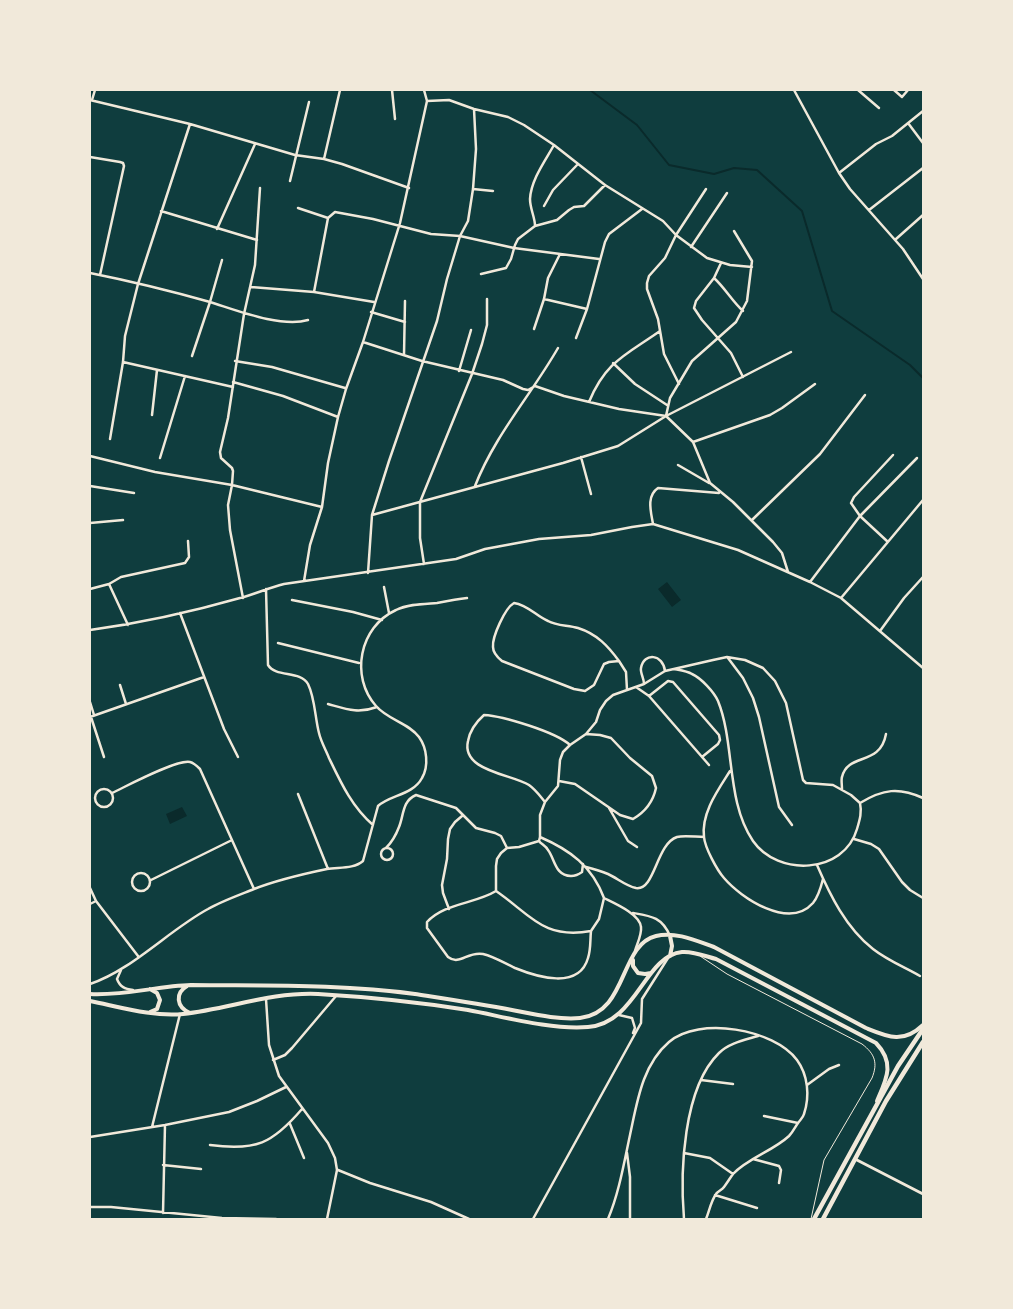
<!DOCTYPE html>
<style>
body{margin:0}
#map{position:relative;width:1013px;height:1309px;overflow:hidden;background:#0f3d3e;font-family:"Archivo Narrow",sans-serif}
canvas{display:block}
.frame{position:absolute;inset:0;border:91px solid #f1e9da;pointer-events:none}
</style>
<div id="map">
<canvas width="1013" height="1309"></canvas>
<div class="frame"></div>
</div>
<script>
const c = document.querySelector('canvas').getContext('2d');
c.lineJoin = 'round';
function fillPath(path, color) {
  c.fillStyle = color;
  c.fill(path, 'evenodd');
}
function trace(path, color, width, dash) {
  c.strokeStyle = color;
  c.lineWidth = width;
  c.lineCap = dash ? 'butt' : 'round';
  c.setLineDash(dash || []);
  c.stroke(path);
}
fillPath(new Path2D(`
 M667,582L681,600L672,607L658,589Z
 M182,807L187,816L170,824L166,814Z`), '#0a2a2b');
trace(new Path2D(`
 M590,90L637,125L669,165L714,174L734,168L757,170L802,211L832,311L910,365L923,378`), '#0a2a2b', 2);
trace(new Path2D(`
 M700,956L727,974L862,1044C875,1054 878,1063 872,1078L824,1160L811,1219`), '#f1e9da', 1);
trace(new Path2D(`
 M392,90L395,119
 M794,90L839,173L850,189L903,249L923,279
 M858,90L879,108
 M894,90L902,97L908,90
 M90,100L190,124L295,155L324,159L342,164L409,188
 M92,100L95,90
 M427,101L449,100L474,109L508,117L524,125L554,145L605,185L663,221L676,235L707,258L730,265L752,267
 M908,123L923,143
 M90,157L120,162L123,163L124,166L100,275
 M324,159L340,90
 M839,173L876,144L892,136L923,111
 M290,181L309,102
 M473,189L493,191
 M544,206L553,190L578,164
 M298,208L328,218
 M869,210L923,168
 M161,211L257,240
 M535,226C535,217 530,209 530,199C531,180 545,161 554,145
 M217,229L255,144
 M896,239L923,215
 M691,247L727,193
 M721,263L714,278L696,301L694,308L702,320L731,353L743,377
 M90,273C130,281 171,291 210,302C236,310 281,328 308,320
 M481,274L506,268L511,259L515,245L518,239L535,226L557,220L569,210L574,207L584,206L605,185
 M714,278C725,288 732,301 743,311
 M251,287L314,292L374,302
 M314,292L328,218L335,212L373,219L431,234L460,236L514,248L599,259
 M544,299L587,309
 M371,312L405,322
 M534,329L544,299L548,278L560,254
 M576,338L587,309L605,242L609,234L642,209
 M363,342L422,361L503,380L523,389L528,390L535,386L564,396L619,409L666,416L693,442L710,483L733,502L773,542L782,553L788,572
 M404,355L405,301
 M192,356L210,302L222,260
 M235,361L272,367L345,388
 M123,362L233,387
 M613,363L635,384L667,405
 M459,371L471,330
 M233,382L283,396L338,417
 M679,384L664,354L658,319L647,289V283L649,276L665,258L676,235L706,189
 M589,402C606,361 626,355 660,331
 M152,415L157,370
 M666,416L670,398L692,361L736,322L747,301L752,261L734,231
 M110,439L123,362L125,336L138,284L190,124
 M693,442L770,415L782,408L815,384
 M90,456L155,472L232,485L322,507
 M581,457L591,494
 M160,458L185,376
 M678,465L709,483
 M90,486L134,493
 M475,486C495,435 531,395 558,348
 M372,515L563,463L618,446L666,416L791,352
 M752,520L820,454L865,395
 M90,523L123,520
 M653,524C651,512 646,496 658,488L719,493
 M888,542L860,516L851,503L854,497L893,455
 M424,564L420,538V502L472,374L482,344L487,325V299
 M368,573L372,515L389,461L437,321L447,279L460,236L468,221L473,189L476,149L474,109
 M304,581L310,545L322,507L328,463L338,417L346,389L363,342L400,223L427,101L424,90
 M810,582L860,516L917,458
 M109,584L128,625
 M384,587L389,613
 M90,589L109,584L121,577L185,563L189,557L188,541
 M266,589L268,665C276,678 300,670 308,684C315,698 315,718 319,733C321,742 326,750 329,758C341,783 352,807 373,825
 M243,598L230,530L228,505L232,485L233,471L232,468L221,458L220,452L228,418L244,314L255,265L260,188
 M841,598L923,500
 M292,600L353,612L382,620
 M514,603C528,605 536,616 548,621C557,626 568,625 578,628C597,634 608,646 619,661L609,662L604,664L594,685L585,691L574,689L502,661C497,657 493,653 493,647C492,637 505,608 514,603Z
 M180,613L224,729L238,757
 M90,630C141,623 191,612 240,598C255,594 268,588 284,584L456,559L485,549L539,539L591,535L632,527L653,524L738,550L810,582L841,598L923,668
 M880,631L904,598L923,577
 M278,643L359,663
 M728,658L743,678L753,698L759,717L779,807L792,825
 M619,661L626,672L627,690
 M644,684C644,678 640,673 641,668C644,652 663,654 665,671
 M120,685L126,704
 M636,687L649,696L709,765
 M649,696L668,681L673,682L719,735L720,740L718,744L702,757
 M90,702L94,715
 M328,704C346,709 358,714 377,707
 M90,717L204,677
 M91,717L104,757
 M730,771C718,790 701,813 704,837C705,848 717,870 724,878C741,898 789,930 813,903C818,897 821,887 823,879
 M559,781L575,784L620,815L633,819C645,812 653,802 656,788L652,776L630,758L611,738L600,735L586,734
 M95 798a9 9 0 1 1 18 0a9 9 0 1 1-18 0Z
 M842,789C842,785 841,780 842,777C848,752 880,767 886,734
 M112,793C127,786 177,759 190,762C194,763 197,766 200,769L254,889
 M298,794L328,869
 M545,802C540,796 536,790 529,785C511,774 461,771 468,741C470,730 475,723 484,715C503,716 556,732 570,745
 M860,803C883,789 899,787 923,798
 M609,808L628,841L637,847
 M540,837L539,841L519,847L507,848L501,853L497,859L496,866V891C530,914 543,940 591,931L599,919L604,898
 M854,839L871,844L879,849L902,882L910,890L923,898
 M539,841C541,844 546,846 548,850C555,859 555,876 571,876C576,876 578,875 582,872L583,864
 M381 854a6 6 0 1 1 12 0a6 6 0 1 1-12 0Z
 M386,848C392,842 396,835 399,827C404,815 402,801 416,795L456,808L476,828L495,833L501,836L507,848
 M817,865C830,895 846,928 873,949C887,960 904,967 920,976
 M586,867C594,869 601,871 608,874C617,878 626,886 636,888C655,891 656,844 677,837C684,835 696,837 704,837
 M132 882a9 9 0 1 1 18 0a9 9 0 1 1-18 0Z
 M151,880L232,840
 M90,888L96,901L138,956
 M496,891C475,904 444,903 427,922V928L448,957C460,966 467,951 483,954C495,957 504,963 515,968C537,977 579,990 588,958C591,949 590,940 591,931
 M90,904L96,901
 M449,909L443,893L442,885L447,859L448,839L450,829L455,822L462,816
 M633,913C651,916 662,917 670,936
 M635,951C637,944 642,934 641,927C640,914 614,903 604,898C592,866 570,850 540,837V815L545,802L558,786L560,760L563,752L570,745L586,734L596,722L600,710L606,701L613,695L644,684L665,671L713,660L727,657L745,660L763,668L775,681L786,703L803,780L806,783L833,785L851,795L860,803C862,812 860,819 857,829C844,874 778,877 753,841C726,802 735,743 718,701C714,692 701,678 692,674C687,671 679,670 674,669
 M121,970L117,979C120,987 125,989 133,990
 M90,984C132,970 169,930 208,909C222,901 239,895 254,889C277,880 303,874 327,869C339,867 354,869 363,861L378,806C390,795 413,795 422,778C429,766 427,748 419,737C409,723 388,720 376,706C350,677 359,627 396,610C408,604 424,604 437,603C447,601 457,599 467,598
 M266,999L269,1045L279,1076L328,1143L335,1158L337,1170L327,1219
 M619,1015L632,1018L635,1028L633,1033
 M273,1060L285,1055L292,1048L336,996
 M701,1080L733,1084
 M807,1085L829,1069L839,1065
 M764,1116L798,1123
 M290,1124L304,1158
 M152,1127L180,1014
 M90,1137L165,1125L229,1112L257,1101L286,1087
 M210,1145C256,1151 272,1144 302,1109
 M627,1153L630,1177V1219
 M684,1153L710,1158L733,1174
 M753,1159L779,1166L781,1170L779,1183
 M163,1165L201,1169
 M338,1170L370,1183L431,1202L469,1219
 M715,1195L757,1208
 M90,1207H111L222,1218L276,1219
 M163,1213L165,1125
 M533,1219L641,1023L642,999L668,958
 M608,1219C619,1193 624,1163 630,1135C637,1103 642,1065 669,1042C699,1016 774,1029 797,1060C808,1075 810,1096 804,1114C803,1118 800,1120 798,1123C795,1127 793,1132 789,1136C773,1151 748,1158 733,1174C730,1178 727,1183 724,1187C722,1190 718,1191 716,1194C711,1201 709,1212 706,1219
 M684,1219C680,1172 683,1088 719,1053C729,1043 745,1040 758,1036`), '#f1e9da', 2.5);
trace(new Path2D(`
 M855,1159L923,1194`), '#f1e9da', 3);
trace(new Path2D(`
 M670,956L672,946L670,936
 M633,960V966L638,973L645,974L651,973
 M187,986C175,993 176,1007 190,1013
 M150,989L157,993L160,1000L157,1009L150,1012
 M90,994C124,996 157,986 191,985C265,986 341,984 415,994C447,999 480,1004 512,1010C533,1014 558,1020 580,1018C628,1013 619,945 656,936C675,931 697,941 714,947L866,1028C888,1037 903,1044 923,1025
 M90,1001C120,1007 153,1017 183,1014C229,1009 270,992 318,994C369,997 418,1002 468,1010C505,1017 551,1030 588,1027C637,1023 644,956 682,952C693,951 705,956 716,959L876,1043C895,1063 887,1078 877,1101`), '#f1e9da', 4);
trace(new Path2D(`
 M814,1219L898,1066L923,1029
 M823,1219L886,1101L923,1042`), '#f1e9da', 4.5);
</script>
